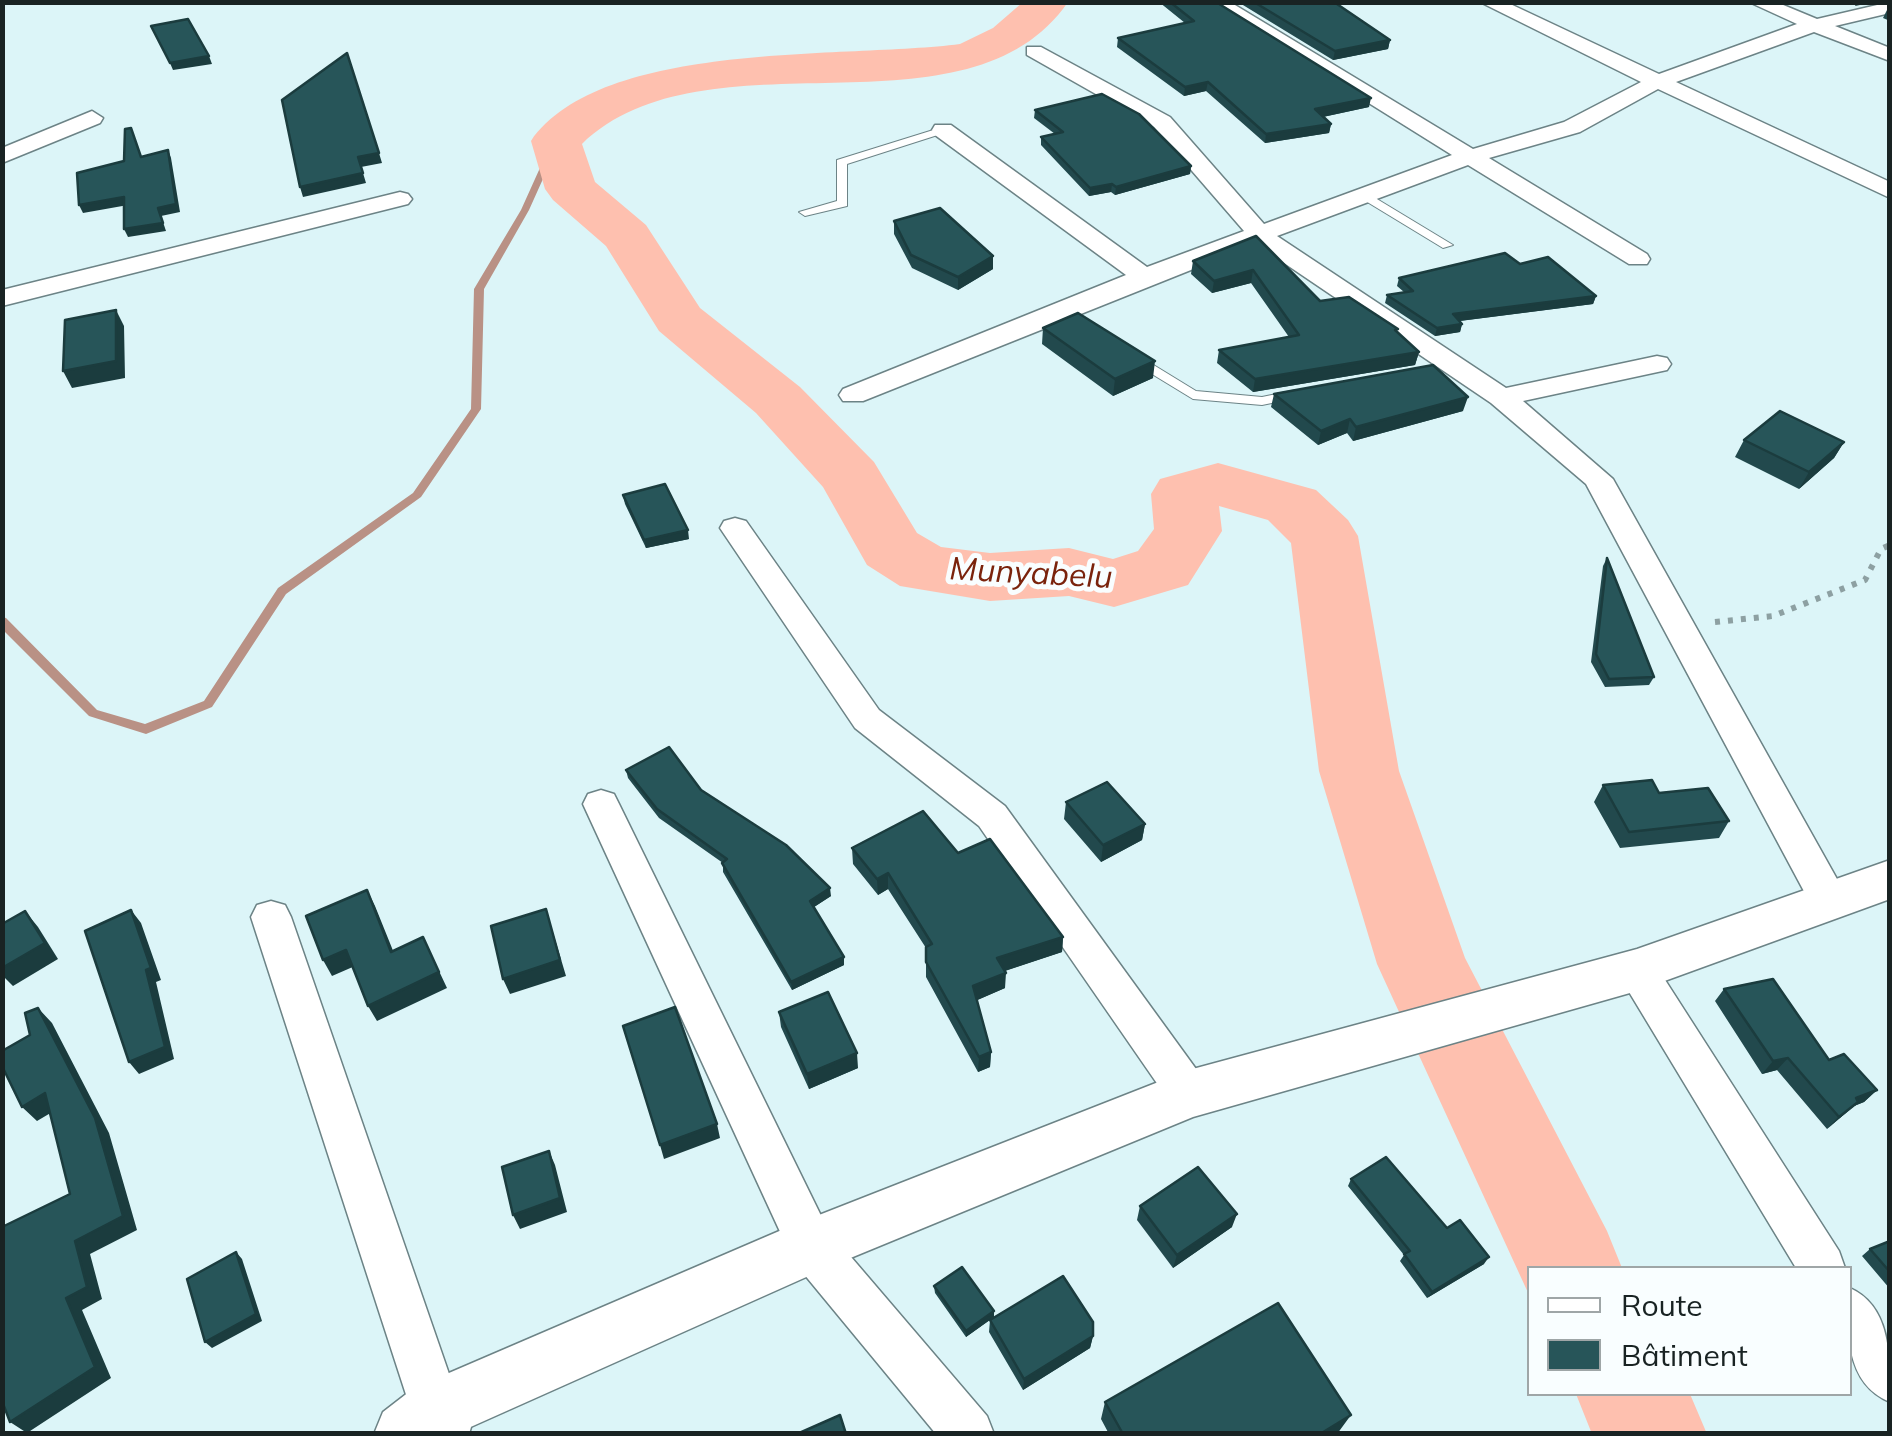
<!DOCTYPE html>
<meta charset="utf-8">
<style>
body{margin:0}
#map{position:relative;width:1892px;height:1436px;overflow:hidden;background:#dcf5f8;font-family:Mulish,sans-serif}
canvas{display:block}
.frame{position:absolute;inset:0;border:5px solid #192323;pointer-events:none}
.legend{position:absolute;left:1527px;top:1266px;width:325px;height:130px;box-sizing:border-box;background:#f9feff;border:2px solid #9fa6a7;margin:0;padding:12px 18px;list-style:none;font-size:30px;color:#192323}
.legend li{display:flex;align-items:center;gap:20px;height:50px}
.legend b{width:50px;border:2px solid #9fa6a7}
</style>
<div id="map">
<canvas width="1892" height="1436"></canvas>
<div class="frame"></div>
<ul class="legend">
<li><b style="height:12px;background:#fff"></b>Route</li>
<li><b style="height:28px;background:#275559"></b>Bâtiment</li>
</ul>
</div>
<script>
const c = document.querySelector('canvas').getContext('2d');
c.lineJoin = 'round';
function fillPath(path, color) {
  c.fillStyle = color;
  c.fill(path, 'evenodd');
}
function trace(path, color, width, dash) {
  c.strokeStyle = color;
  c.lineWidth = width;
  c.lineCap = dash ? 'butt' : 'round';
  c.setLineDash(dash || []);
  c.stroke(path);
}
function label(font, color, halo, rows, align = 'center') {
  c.font = font + ' Mulish,sans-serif';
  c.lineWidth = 10;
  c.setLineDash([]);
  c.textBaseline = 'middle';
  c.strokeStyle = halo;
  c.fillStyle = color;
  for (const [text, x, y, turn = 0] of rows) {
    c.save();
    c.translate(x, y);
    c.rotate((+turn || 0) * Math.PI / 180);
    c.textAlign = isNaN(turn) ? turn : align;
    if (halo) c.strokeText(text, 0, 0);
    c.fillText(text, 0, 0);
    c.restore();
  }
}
fillPath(new Path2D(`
 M553,139L560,141L529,210L484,289L481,409L421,497L286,594L212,707L146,734L89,716L2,629V617L6,618L97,710L145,724L204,701L278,588L413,493L471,409L474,289L521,210Z`), '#b99185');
fillPath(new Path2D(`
 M1023,2H1068C967,148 707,24 582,144L595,182L646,225L700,308L800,387L874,462L917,533L941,547L990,553L1069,548L1113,559L1138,551L1154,529L1151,494L1160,479L1218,463L1316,490L1348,520L1358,536L1399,771L1465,958L1607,1231L1622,1268H1530V1297L1377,964L1319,771L1291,543L1268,520L1219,506L1222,531L1188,585L1114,607L1069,596L990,601L900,586L867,565L823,487L756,413L659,331L606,246L553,200L545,189L531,141C602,39 847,59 960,44L993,28Z
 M1576,1394H1690L1707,1434H1592Z`), '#fec0af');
const service = new Path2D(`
 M943,127L947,128V132L847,164V206L805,216L799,212L837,201V160Z
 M1359,193H1367L1453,245L1443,248L1359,197Z
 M1134,353L1196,391L1262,397L1296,390L1303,394L1301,397L1262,405L1193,399L1129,360L1127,357Z`);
const minor = new Path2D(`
 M1207,2H1230L1473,149L1564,122L1641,82L1480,2H1506L1659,74L1797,24L1749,2H1776L1817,19L1890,2V13L1835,26L1890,48V61L1814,32L1676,82L1890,182V198L1658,89L1580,132L1489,158L1647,254L1650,259L1647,264H1629L1468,165L1277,236L1506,388L1657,356L1667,358L1671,364L1667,370L1523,401L1613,479L1842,888L1848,899L1842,910L1828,915L1814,910L1586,484L1491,403L1256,244L863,401H843L839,395L843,389L1126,275L935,135L932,130L935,125H951L1147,267L1244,231L1154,127L1027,55V47H1041L1170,117L1264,224L1452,155Z
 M92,111L103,118L100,123L2,163V148Z
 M400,192L408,194L412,199L408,204L2,306V290Z
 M735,518L746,521L879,710L1005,806L1204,1080L1211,1094L1204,1108L1189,1114L1174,1108L979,826L855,728L720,528L724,521Z
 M601,790L614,794L619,804L828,1230L987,1416L994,1434H936L794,1262L583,804L588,794Z
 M271,901L285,905L291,917L457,1397L471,1427L469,1434H422L411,1410L251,917L257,905Z
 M1637,953L1651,958L1839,1251L1845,1268H1796L1623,982L1617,970L1623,958Z
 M1850,1288C1892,1307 1890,1359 1890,1402C1844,1383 1847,1329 1850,1288Z`);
const tertiary = new Path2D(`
 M1890,860V899L1637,991L1193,1117L831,1266L455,1434H374L383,1412L414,1388L791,1226L1189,1070L1637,949Z`);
trace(service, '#6c8386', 2);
trace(minor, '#6c8386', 3);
trace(tertiary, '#6c8386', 3);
trace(new Path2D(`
 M1886,547L1890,545`), '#8da0a2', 5, [4, 6]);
trace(new Path2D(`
 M1715,622L1773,616L1865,580L1881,549L1890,545`), '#8da0a2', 6, [5, 8]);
fillPath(service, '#fff');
fillPath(minor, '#fff');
fillPath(tertiary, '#fff');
fillPath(new Path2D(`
 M1159,2H1216L1369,107L1323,117L1331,124L1329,133L1265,143L1206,91L1184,96L1117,47L1118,38L1185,23Z
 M1238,2H1334L1390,40L1388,49L1333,60Z
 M1890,9V21L1883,18L1887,10Z
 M1035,110L1191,166L1190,174L1115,195L1111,192L1089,196L1041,145V137L1055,134L1034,118Z
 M894,221L993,269L958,290L912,268L894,234Z
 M1256,236L1320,301L1397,333L1419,352L1415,365L1253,392L1217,363L1219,350L1289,337L1251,283L1212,293L1191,274L1193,261Z
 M1520,264L1596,296L1593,304L1460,321L1462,324L1460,332L1435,336L1385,303L1387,295L1404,292L1397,286L1399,278Z
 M1043,328L1153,378L1113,396L1042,344Z
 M1274,394L1463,411L1353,441L1347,433L1318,445L1271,407Z
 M1744,440L1844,442L1834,458L1799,489L1735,457Z
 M623,495L689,539L646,548L625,504Z
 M1607,558L1654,677L1649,685L1605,687L1591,662L1603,566Z
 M626,770L701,790L831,896L814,907L844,957V965L792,990L723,872V863L659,818L628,778Z
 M1603,785L1659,793L1729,821L1719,838L1620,848L1594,802Z
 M1066,802L1145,824L1142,840L1101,862L1064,819Z
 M852,848L958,853L1063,937L1062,952L1004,971L1005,988L977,1000L991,1052L990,1067L978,1072L926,977V948L888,889L878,895L853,864Z
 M1724,989L1829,1060L1877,1090L1864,1102L1854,1106L1827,1129L1777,1070L1762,1074L1715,1001Z
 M779,1012L858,1068L809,1089L781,1027Z
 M1351,1179L1447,1228L1484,1264L1427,1298L1400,1261L1404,1255L1348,1186Z
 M1140,1206L1232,1227L1173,1268L1137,1220Z
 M1890,1241V1289L1862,1256L1870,1249Z
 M934,1286L994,1317L966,1337L935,1293Z
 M990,1320L1093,1336L1090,1348L1023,1390L989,1332Z
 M1105,1402L1340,1430L1335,1434H1109L1101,1419Z`), '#22494d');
fillPath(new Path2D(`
 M1857,2H1875L1855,6Z
 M1390,40L1388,49L1333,60L1335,51Z
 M209,56L212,64L173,70L170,63Z
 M1208,82L1206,91L1184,96L1185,87Z
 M1371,98L1369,107L1313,119L1315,109Z
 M1331,124L1329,133L1265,143L1266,134Z
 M168,150L171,158L180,212L161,216L166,231L128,237L124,229L158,208Z
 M379,153L382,163L361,167L358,157Z
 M1191,166L1190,174L1115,195L1116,187Z
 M363,173L366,183L303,197L300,187Z
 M1112,184L1111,192L1089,196L1090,188Z
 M124,197L128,205L83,213L79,205Z
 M993,256V269L958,290V277Z
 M1253,270L1251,283L1212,293L1214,281Z
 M1596,296L1593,304L1451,322L1453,314Z
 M116,310L124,326L125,378L72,388L63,371Z
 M1462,324L1460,332L1435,336L1437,328Z
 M1419,352L1415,365L1253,392L1255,379Z
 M1155,361L1153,378L1113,396L1115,379Z
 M1468,397L1463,411L1353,441L1356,427Z
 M1350,419L1347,433L1318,445L1321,431Z
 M1844,442L1834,458L1799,489L1809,472Z
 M688,530L689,539L646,548L644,540Z
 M1145,824L1142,840L1101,862L1103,845Z
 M888,873V889L878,895L877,879Z
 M830,888L831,896L811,909L810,901Z
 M367,890L375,906L400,968L391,952Z
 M546,909L566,976L510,994L503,979Z
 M131,910L141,923L161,980L156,982L174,1059L139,1074L129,1062Z
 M25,911L38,927L58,959L13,986L2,975V968Z
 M423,937L447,988L377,1021L368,1006Z
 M1063,937L1062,952L996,974L997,958Z
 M346,950L355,966L332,976L323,960Z
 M844,957V965L792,990L791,982Z
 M1006,973L1005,988L973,1002V986Z
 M38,1008L52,1023L109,1133L137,1230L90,1254L102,1299L82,1310L111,1378L27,1433L10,1422L66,1298L75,1241L123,1216Z
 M991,1052L990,1067L978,1072L979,1057Z
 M857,1053L858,1068L809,1089L807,1074Z
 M1788,1058L1777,1070L1762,1074L1773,1061Z
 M1877,1090L1864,1102L1854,1106L1827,1129L1856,1098Z
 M45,1093L59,1108L37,1121L22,1107Z
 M717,1124L720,1138L664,1159L660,1145Z
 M549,1151L555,1165L567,1212L520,1229L513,1215Z
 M1237,1214L1232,1227L1173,1268L1177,1255Z
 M236,1252L242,1259L262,1321L212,1348L205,1342Z
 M1489,1257L1484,1264L1427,1298L1432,1292Z
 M994,1311V1317L966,1337V1331Z
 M1093,1336L1090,1348L1023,1390L1024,1379Z
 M1351,1415L1340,1430L1335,1434H1320Z`), '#1b3c3e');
const building = new Path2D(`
 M1170,2H1216L1371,98L1315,109L1331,124L1266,134L1208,82L1185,87L1118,38L1194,21Z
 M1254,2H1334L1390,40L1335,51Z
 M188,19L209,56L170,63L151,26Z
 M347,53L379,153L358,157L363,173L300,187L282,100Z
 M1102,94L1139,114L1191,166L1116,187L1112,184L1090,188L1041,137L1063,132L1035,110Z
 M131,128L141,157L168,150L176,204L158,208L163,223L124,229V197L79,205L77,173L124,161L125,129Z
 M940,208L993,256L958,277L911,255L894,221Z
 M1256,236L1320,301L1349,297L1398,329L1395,330L1419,352L1255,379L1219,350L1299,335L1253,270L1214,281L1193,261Z
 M1505,253L1520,264L1548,257L1596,296L1453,314L1462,324L1437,328L1387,295L1413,291L1399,278Z
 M116,310V361L63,371L65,320Z
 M1078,313L1155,361L1115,379L1043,328Z
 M1433,365L1468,397L1356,427L1350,419L1321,431L1274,394Z
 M1780,411L1844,442L1809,472L1744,440Z
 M665,484L688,530L644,540L623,495Z
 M1607,558L1654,677L1609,679L1596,654Z
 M669,747L701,790L786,845L830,888L810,901L844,957L791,982L722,863L727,859L657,809L626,770Z
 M1652,780L1659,793L1708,788L1729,821L1629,832L1603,785Z
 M1107,782L1145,824L1103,845L1066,802Z
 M923,811L958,853L990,839L1063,937L997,958L1006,973L973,986L991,1052L979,1057L926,962V947L932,944L888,873L877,879L852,848Z
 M367,890L391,952L423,937L439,972L368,1006L346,950L323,960L306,916Z
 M546,909L560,960L503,979L491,926Z
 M131,910L151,968L146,970L165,1047L129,1062L85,931Z
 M25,911L45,943L2,968V924Z
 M1773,979L1829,1060L1844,1054L1877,1090L1856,1098L1858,1102L1839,1117L1788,1058L1773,1061L1724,989Z
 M828,992L857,1053L807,1074L779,1012Z
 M675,1007L717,1124L660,1145L623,1026Z
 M38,1008L95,1118L123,1216L75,1241L87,1287L66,1298L95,1367L10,1422L2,1401V1227L70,1194L45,1093L22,1107L2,1066V1051L30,1035L25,1013Z
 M549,1151L560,1198L513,1215L502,1167Z
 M1386,1157L1447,1228L1460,1220L1489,1257L1432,1292L1404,1254L1410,1251L1351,1179Z
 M1198,1167L1237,1214L1177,1255L1140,1206Z
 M1890,1241V1272L1870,1249Z
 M236,1252L256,1314L205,1342L187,1279Z
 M962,1267L994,1311L966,1331L934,1286Z
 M1063,1276L1093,1322V1336L1024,1379L990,1320Z
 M1278,1303L1351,1415L1320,1434H1123L1105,1402Z
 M840,1415L846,1434H797Z`);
fillPath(building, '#275559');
trace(building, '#1b3c3e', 2.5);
label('italic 32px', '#7a230c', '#f9feff', [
 ["Munyabelu",1031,574,3]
]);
</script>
